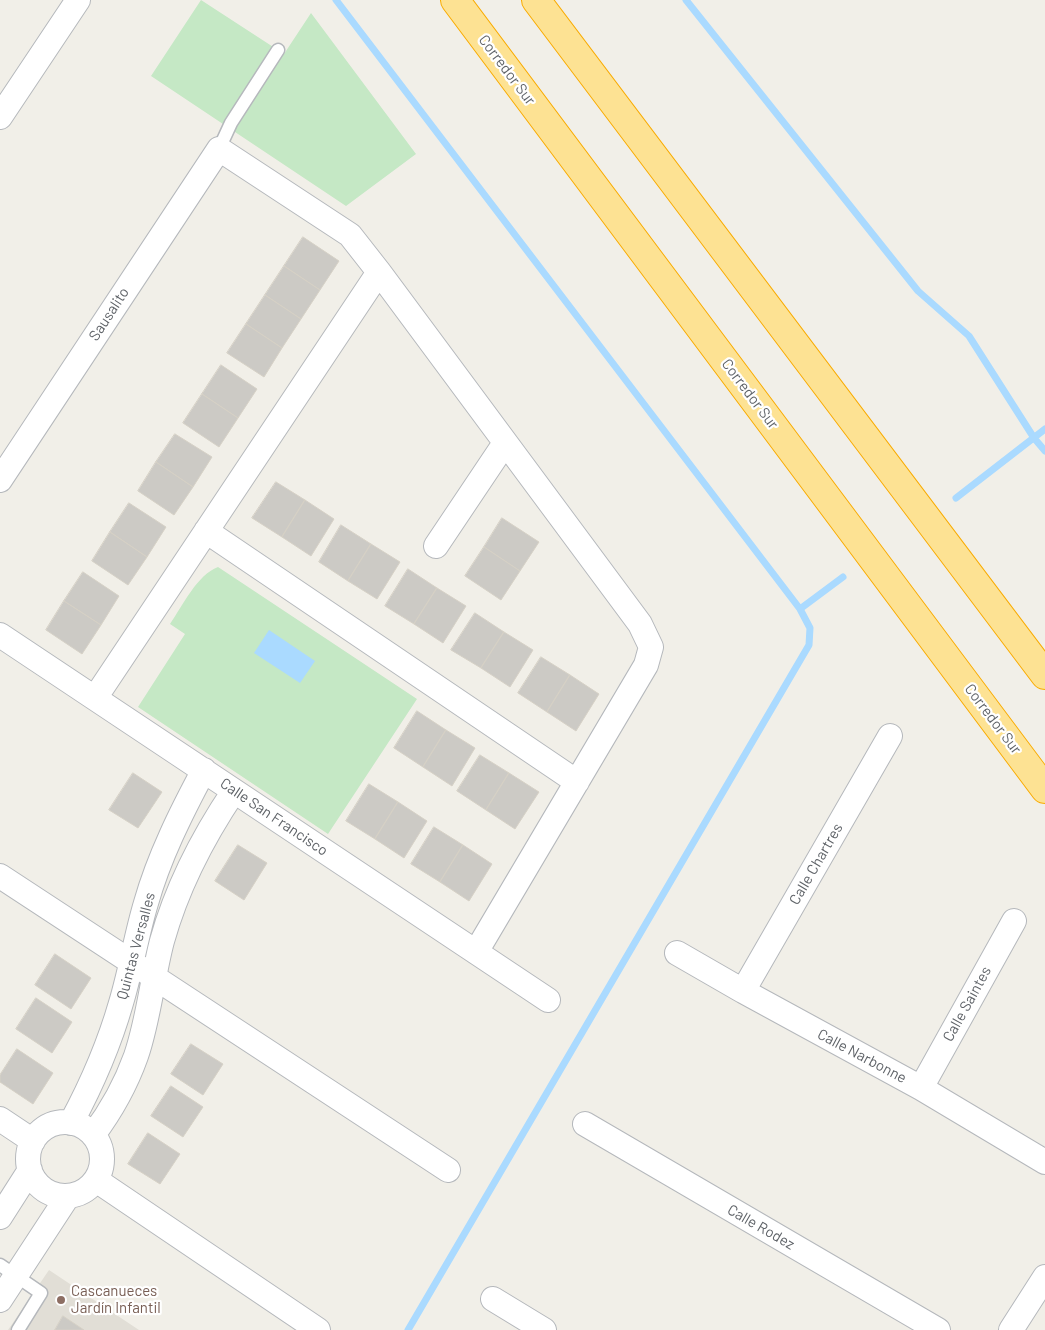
<!DOCTYPE html>
<meta charset="utf-8">
<style>
body{margin:0}
canvas{display:block;background:#f1efe8}
</style>
<canvas width="1045" height="1330"></canvas>
<script>
const c = document.querySelector('canvas').getContext('2d');
c.lineJoin = 'round';
function fillPath(path, color) {
  c.fillStyle = color;
  c.fill(path, 'evenodd');
}
function trace(path, color, width, dash) {
  c.strokeStyle = color;
  c.lineWidth = width;
  c.lineCap = dash ? 'butt' : 'round';
  c.setLineDash(dash || []);
  c.stroke(path);
}
function label(font, color, halo, rows, align = 'center') {
  c.font = font + ' Barlow,sans-serif';
  c.lineWidth = 4.5;
  c.setLineDash([]);
  c.textBaseline = 'middle';
  c.strokeStyle = halo;
  c.fillStyle = color;
  for (const [text, x, y, turn = 0] of rows) {
    c.save();
    c.translate(x, y);
    c.rotate((+turn || 0) * Math.PI / 180);
    c.textAlign = isNaN(turn) ? turn : align;
    if (halo) c.strokeText(text, 0, 0);
    c.fillText(text, 0, 0);
    c.restore();
  }
}
fillPath(new Path2D(`
 M49,1270L139,1330H8Z`), '#e1ded6');
fillPath(new Path2D(`
 M201,0L284,54L311,13L416,154L346,206L151,76Z
 M218,567L417,699L328,834L138,707L185,634L170,624C183,605 197,575 218,567Z`), '#c5e8c5');
fillPath(new Path2D(`
 M269,630L315,661L300,683L254,653Z`), '#aadaff');
trace(new Path2D(`
 M336,0L800,609
 M686,0L918,291L969,336L1034,438L1045,451
 M956,498L1045,429
 M408,1330L809,645L810,628L800,609L843,577`), '#aadaff', 7);
const building = new Path2D(`
 M303,237L339,261L320,290L284,266Z
 M284,266L320,290L301,319L265,295Z
 M265,295L301,319L282,348L246,324Z
 M246,324L282,348L264,377L227,353Z
 M221,365L257,389L238,418L202,394Z
 M202,394L238,418L219,447L183,423Z
 M175,434L212,457L193,487L156,462Z
 M156,462L193,487L174,515L138,491Z
 M276,482L305,500L282,537L252,518Z
 M305,500L334,519L311,556L282,537Z
 M129,503L166,527L147,557L110,532Z
 M502,518L539,542L520,571L484,547Z
 M341,525L371,544L348,581L319,562Z
 M110,532L147,557L128,585L92,561Z
 M371,544L400,562L377,599L348,581Z
 M484,547L520,571L501,600L465,576Z
 M408,569L437,588L414,624L385,606Z
 M83,572L119,596L101,625L64,601Z
 M437,588L466,606L443,643L414,624Z
 M64,601L101,625L82,654L46,630Z
 M475,613L504,632L481,668L451,650Z
 M504,632L533,650L510,687L481,668Z
 M541,657L570,675L547,712L518,693Z
 M570,675L599,694L576,731L547,712Z
 M417,711L446,730L423,767L394,748Z
 M446,730L475,748L452,786L423,767Z
 M480,755L509,773L486,810L457,791Z
 M133,773L162,792L138,828L109,810Z
 M509,773L539,792L515,829L486,810Z
 M369,784L398,802L375,839L346,821Z
 M398,802L427,821L404,858L375,839Z
 M434,827L463,845L440,882L411,864Z
 M238,845L267,863L244,900L215,881Z
 M463,845L492,864L469,901L440,882Z
 M55,954L91,978L71,1009L35,985Z
 M36,998L72,1022L52,1053L16,1029Z
 M191,1044L223,1064L203,1095L171,1074Z
 M17,1049L53,1073L33,1104L0,1082V1075Z
 M171,1086L203,1107L183,1137L151,1116Z
 M148,1133L180,1154L160,1184L128,1164Z
 M63,1316L84,1330H55Z`);
fillPath(building, '#cccac5');
trace(building, '#d6d1c6', 1);
const service = new Path2D(`
 M219,149L231,123L278,50
 M0,1265L41,1293L18,1330`);
const minor = new Path2D(`
 M0,117L78,0
 M0,480L219,149L350,235L379,272L640,624L651,647L646,665L476,952
 M206,531L577,782
 M436,546L505,443
 M0,635L548,1000
 M95,698L379,272
 M0,876L448,1170
 M677,953L743,991L921,1088L1045,1162
 M743,991L890,736
 M921,1088L1014,921
 M0,1119L33,1141
 M28 1159a37 37 0 1 1 74 0a37 37 0 1 1-74 0Z
 M71,1123C92,1084 109,1045 121,1003C131,970 136,936 146,903C159,857 181,813 204,770
 M585,1124L938,1330
 M93,1135C111,1111 126,1084 136,1056C149,1018 152,979 162,941C177,887 203,837 234,791
 M96,1180L318,1330
 M0,1217L30,1170
 M493,1299L544,1330
 M0,1300L68,1196
 M1011,1330L1045,1277`);
const motorway = new Path2D(`
 M455,0L1045,789
 M536,0L1045,675`);
trace(service, '#b5b8bc', 15);
trace(minor, '#b5b8bc', 26);
trace(motorway, '#f9ab00', 30);
trace(service, '#fff', 12);
trace(minor, '#fff', 24);
trace(motorway, '#fde293', 28);
for (const [x, y, r, color] of [
 [61,1300,5,"#8d6e63"]
]) {
  const dot = new Path2D();
  dot.arc(x, y, r, 0, 2 * Math.PI);
  c.fillStyle = color;
  c.fill(dot);
  trace(dot, '#fff', 2);
}
label('15px', '#5f6368', '#fff', [
 ["Corredor Sur",507,70,53],
 ["Sausalito",109,314,-57],
 ["Corredor Sur",750,394,53],
 ["Corredor Sur",993,719,53],
 ["Calle San Francisco",274,817,34],
 ["Calle Chartres",816,864,-60],
 ["Quintas Versalles",136,946,-75],
 ["Calle Saintes",967,1004,-61],
 ["Calle Narbonne",862,1056,28],
 ["Calle Rodez",761,1227,30]
]);
label('15px', '#785e54', '#fff', [
 ["Cascanueces",71,1291],
 ["Jardín Infantil",71,1308]
], 'left');
</script>
